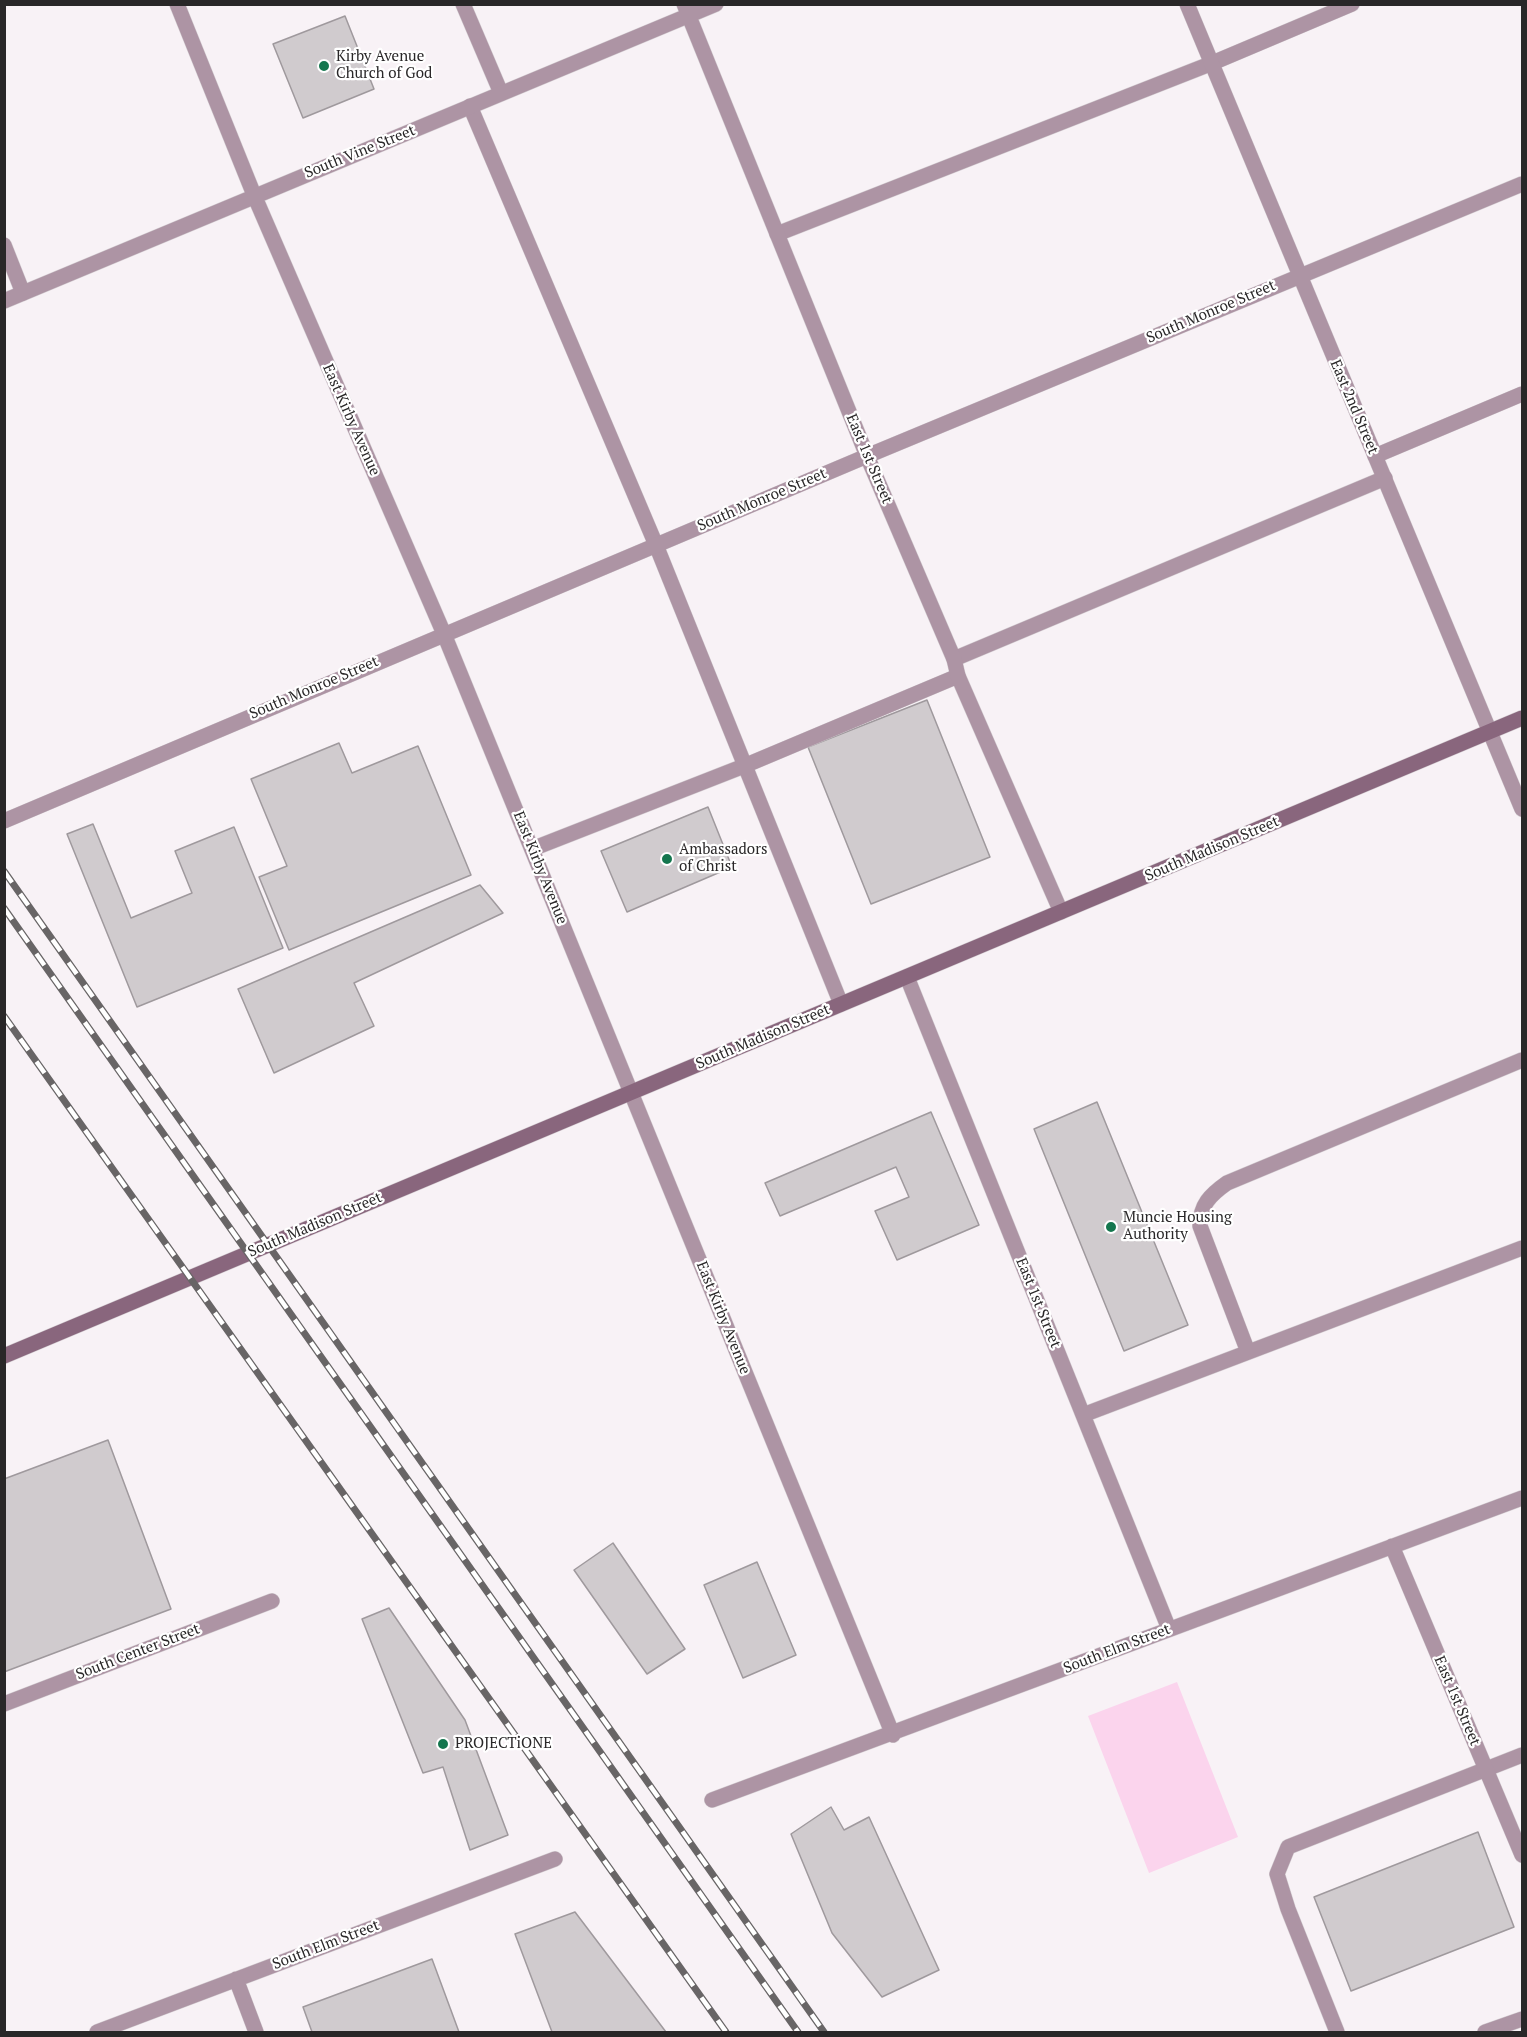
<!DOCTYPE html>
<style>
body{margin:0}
#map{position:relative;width:1527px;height:2037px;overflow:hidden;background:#f8f2f6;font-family:"PT Serif",serif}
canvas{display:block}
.frame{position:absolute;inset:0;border:6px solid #292728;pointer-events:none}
</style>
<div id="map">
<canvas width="1527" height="2037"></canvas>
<div class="frame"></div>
</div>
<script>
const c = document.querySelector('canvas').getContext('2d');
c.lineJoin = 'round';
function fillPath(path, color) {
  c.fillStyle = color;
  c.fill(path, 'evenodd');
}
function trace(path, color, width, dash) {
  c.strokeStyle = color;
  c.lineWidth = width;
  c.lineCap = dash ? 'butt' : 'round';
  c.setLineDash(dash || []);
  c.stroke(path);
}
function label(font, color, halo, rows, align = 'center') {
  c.font = font + ' "PT Serif",serif';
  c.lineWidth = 4.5;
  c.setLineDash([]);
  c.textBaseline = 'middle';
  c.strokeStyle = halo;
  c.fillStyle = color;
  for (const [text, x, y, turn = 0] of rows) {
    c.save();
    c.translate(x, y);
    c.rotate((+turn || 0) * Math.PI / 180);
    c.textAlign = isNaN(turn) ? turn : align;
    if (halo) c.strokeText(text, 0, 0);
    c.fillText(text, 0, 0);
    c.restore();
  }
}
fillPath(new Path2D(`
 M1177,1682L1238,1837L1149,1873L1088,1716Z`), '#fbd4ed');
const building = new Path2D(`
 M345,16L374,89L303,118L273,44Z
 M927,700L990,857L871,904L808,747Z
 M339,743L352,773L418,746L471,875L289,950L259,877L287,866L251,779Z
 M708,807L732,867L627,912L601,851Z
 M93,824L131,918L192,893L175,851L234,827L283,948L137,1007L67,834Z
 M480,885L503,913L354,983L374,1026L274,1073L238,989Z
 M1097,1102L1188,1325L1124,1351L1034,1129Z
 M931,1112L979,1225L897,1260L875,1211L909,1197L896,1167L780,1216L765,1183Z
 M108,1440L171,1609L4,1672V1479Z
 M613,1543L685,1649L647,1674L574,1570Z
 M757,1562L796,1655L743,1678L704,1585Z
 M389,1608L465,1720L508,1835L470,1850L443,1767L423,1773L362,1619Z
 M831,1807L844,1830L869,1817L939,1970L882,1997L832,1933L791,1834Z
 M1478,1832L1514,1927L1351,1991L1314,1897Z
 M575,1912L666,2032H552L515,1934Z
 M432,1959L459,2032H312L303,2007Z`);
fillPath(building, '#d0cbce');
trace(building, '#9f999d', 1.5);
const lane = new Path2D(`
 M463,4L501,93
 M470,106L656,545L841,1004
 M777,234L1210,64L1352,4
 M4,245L23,293
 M1375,456L1522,394
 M954,659L1385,478
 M532,849L744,766L958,676
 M1337,2032L1288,1909L1277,1874L1288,1847L1522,1755`);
const street = new Path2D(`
 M177,4L254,195L444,634L893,1735
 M684,4L867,456L954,659L958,676L1061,912
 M1187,4L1522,809
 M4,301L716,4
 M4,821L867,456L1522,184
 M907,977L1169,1629
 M1248,1352L1200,1226C1200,1205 1210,1195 1227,1183L1522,1060
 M1083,1415L1522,1248
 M1392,1546L1522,1855
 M4,1704L272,1601
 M712,1800L1522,1498
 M236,1979L256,2032
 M97,2032L555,1859
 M1485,2032L1522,2019`);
const secondary = new Path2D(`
 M4,1356L1522,718`);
trace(lane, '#d3cdd1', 16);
trace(street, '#d3cdd1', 16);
trace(secondary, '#d3cdd1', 16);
trace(lane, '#ad94a4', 15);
trace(street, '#ad94a4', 15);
trace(secondary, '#89667d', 15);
const rail = new Path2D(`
 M4,871L824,2032
 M4,908L798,2032
 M4,1016L726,2032`);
trace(rail, '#686566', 7);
trace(rail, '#fff', 4.5, [14]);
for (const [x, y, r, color] of [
 [324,66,6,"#14764e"],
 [667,859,6,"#14764e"],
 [1111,1227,6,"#14764e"],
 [443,1744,6,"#14764e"]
]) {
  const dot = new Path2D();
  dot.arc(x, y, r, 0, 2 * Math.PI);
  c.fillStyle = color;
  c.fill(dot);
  trace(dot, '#fff', 2);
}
label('15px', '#292728', '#fff', [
 ["Kirby Avenue",336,57],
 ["Church of God",336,74],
 ["Ambassadors",679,850],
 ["of Christ",679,867],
 ["Muncie Housing",1123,1218],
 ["Authority",1123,1235],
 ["PROJECTiONE",455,1744]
], 'left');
label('15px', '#292728', '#fff', [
 ["South Vine Street",360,152,-22],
 ["South Monroe Street",1211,312,-23],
 ["East 2nd Street",1354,407,67],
 ["East Kirby Avenue",351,420,66],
 ["East 1st Street",869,459,67],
 ["South Monroe Street",762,500,-23],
 ["South Monroe Street",314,688,-23],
 ["South Madison Street",1212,849,-23],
 ["East Kirby Avenue",540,868,68],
 ["South Madison Street",763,1037,-23],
 ["South Madison Street",315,1225,-23],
 ["East 1st Street",1038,1303,68],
 ["East Kirby Avenue",723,1318,68],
 ["South Elm Street",1117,1649,-21],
 ["South Center Street",138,1652,-21],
 ["East 1st Street",1457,1701,67],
 ["South Elm Street",326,1945,-21]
]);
</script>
